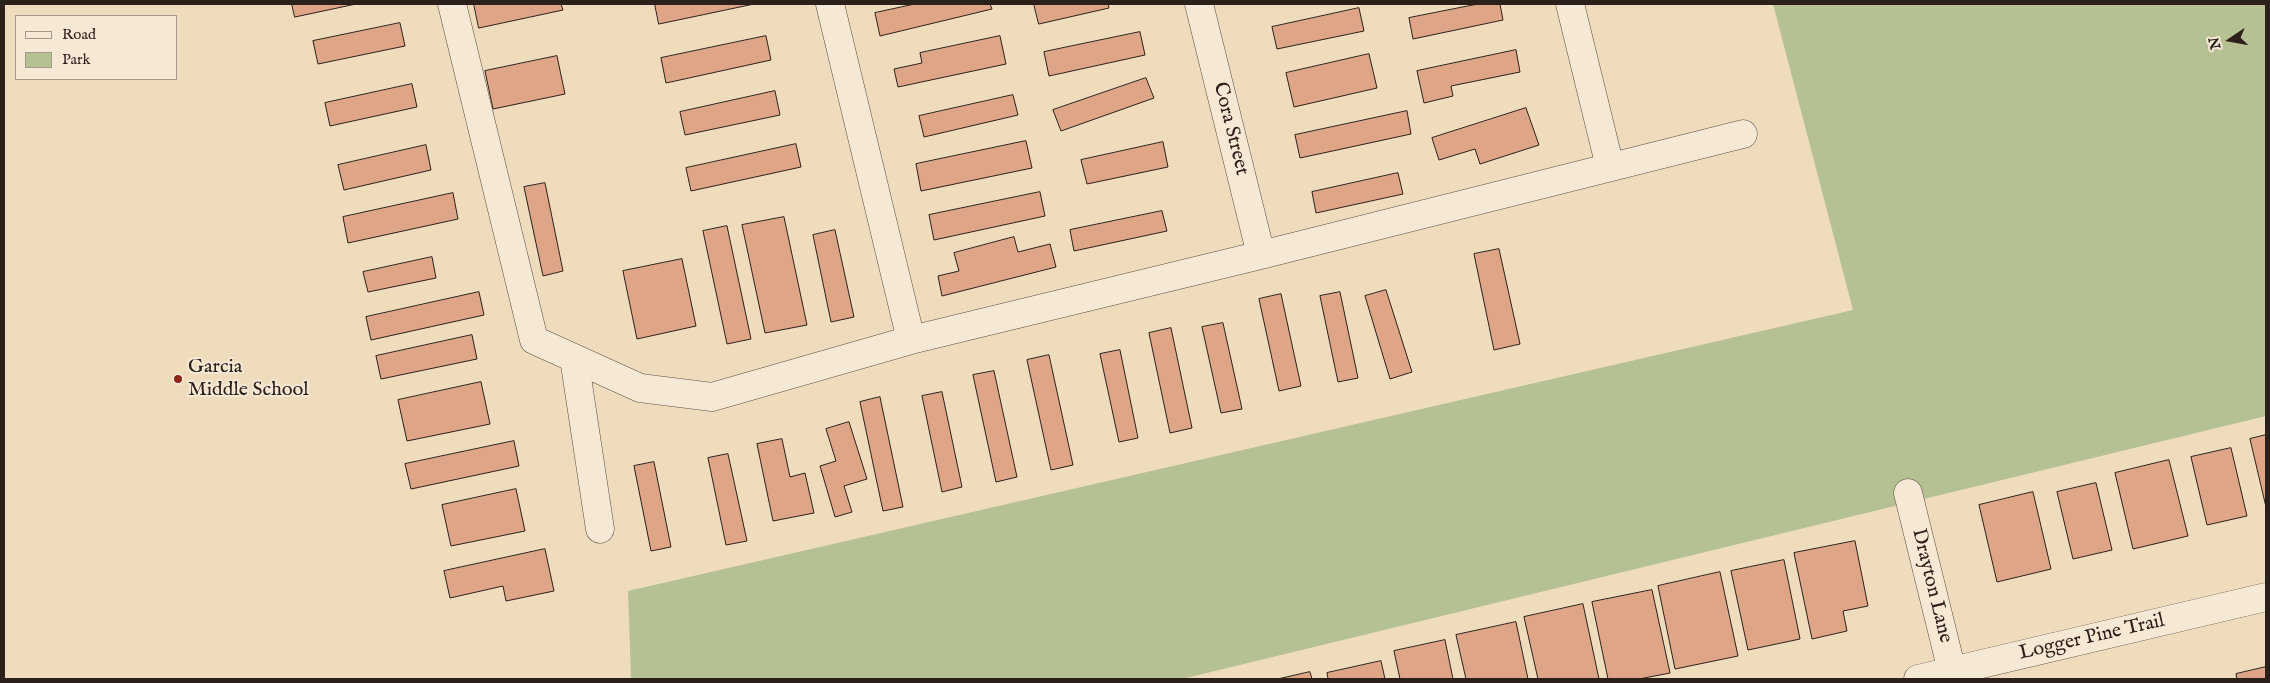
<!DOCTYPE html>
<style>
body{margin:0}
#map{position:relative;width:2270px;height:683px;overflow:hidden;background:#efdcbd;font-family:"IM FELL English",serif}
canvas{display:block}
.frame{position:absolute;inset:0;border:5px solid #2c201b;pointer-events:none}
.legend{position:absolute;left:15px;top:15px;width:162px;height:65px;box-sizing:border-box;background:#f5e8d4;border:1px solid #a5988a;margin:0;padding:6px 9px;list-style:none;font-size:15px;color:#2c201b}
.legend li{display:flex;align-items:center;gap:10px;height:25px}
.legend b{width:25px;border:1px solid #a5988a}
.north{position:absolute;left:2205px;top:15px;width:50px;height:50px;-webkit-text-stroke:4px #f5e8d4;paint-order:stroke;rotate:258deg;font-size:14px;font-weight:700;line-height:20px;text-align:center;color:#2c201b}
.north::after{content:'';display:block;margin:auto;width:18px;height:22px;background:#2c201b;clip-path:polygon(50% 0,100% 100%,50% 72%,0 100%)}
</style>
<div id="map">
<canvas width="2270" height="683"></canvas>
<div class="frame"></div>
<ul class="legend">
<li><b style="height:6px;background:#f5e8d4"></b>Road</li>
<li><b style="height:14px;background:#b6c193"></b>Park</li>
</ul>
<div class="north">N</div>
</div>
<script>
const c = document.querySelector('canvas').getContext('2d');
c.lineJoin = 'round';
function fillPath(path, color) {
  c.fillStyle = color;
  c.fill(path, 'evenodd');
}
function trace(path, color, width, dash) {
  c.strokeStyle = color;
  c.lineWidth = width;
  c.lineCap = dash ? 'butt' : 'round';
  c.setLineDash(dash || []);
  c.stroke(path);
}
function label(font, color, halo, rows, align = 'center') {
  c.font = font + ' "IM FELL English",serif';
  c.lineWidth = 4;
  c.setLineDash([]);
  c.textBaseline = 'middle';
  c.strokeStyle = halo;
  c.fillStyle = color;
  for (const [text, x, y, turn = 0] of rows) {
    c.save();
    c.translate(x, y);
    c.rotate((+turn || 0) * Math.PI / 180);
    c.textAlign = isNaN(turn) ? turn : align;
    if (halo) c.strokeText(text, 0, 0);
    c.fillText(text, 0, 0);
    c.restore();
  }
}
fillPath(new Path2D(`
 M1773,4H2266V416L1182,679H631L628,591L1853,310Z`), '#b6c193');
const building = new Path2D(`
 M292,4H356L295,17Z
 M474,4H561L563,10L479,28Z
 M655,4H754L659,24Z
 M915,4H990L992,9L880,36L875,13Z
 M1034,4H1108L1109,8L1039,24Z
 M1478,4H1500L1503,20L1413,39L1409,18Z
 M1359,8L1364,31L1277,49L1272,27Z
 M400,23L405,46L318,64L313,41Z
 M1140,32L1145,55L1049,76L1044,52Z
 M766,36L771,60L666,83L661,58Z
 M1000,36L1006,64L898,87L894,69L922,63L920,53Z
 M1516,50L1520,72L1451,86L1453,96L1424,103L1417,71Z
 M1369,54L1377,88L1294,107L1286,73Z
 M557,56L565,94L493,109L485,71Z
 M1146,78L1154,98L1061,131L1053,110Z
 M412,84L417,107L330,126L325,103Z
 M775,91L780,115L685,135L680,112Z
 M1013,95L1018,115L924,137L919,116Z
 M1526,108L1539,145L1480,164L1475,149L1439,160L1432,138Z
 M1407,111L1411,134L1300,158L1295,135Z
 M1026,141L1032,168L921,191L916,164Z
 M1163,142L1168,167L1087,184L1081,160Z
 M796,144L801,167L691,191L686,168Z
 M426,145L431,170L344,190L338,165Z
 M1398,173L1403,194L1316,213L1312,192Z
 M545,183L563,271L543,276L524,187Z
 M1040,192L1045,216L934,240L929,215Z
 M453,193L458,219L348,243L343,217Z
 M1162,211L1167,231L1074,251L1070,230Z
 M784,217L807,325L765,333L742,225Z
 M727,226L751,339L727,344L703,231Z
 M835,230L854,317L831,322L813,235Z
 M1014,237L1018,252L1050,244L1056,267L942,296L938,276L959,271L954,253Z
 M1499,249L1520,344L1494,350L1474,254Z
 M432,257L436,278L368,292L363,272Z
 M682,259L696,326L637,339L623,271Z
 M1386,290L1412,372L1390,379L1365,296Z
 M479,292L484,315L371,340L366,317Z
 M1340,292L1358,378L1338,382L1320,296Z
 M1281,294L1301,386L1279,391L1259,299Z
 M1223,323L1242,409L1221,413L1202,327Z
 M1171,328L1192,428L1170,433L1149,333Z
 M472,335L477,359L381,379L376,356Z
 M1120,350L1138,438L1119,442L1100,354Z
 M1049,355L1073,465L1051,470L1027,360Z
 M994,371L1017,477L996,482L973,375Z
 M481,382L490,424L407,441L398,400Z
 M942,392L962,487L942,492L922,396Z
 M880,397L903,507L883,511L860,402Z
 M849,422L867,479L844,486L852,512L835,517L820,466L836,461L826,429Z
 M2266,435V507L2250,439Z
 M782,439L790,477L805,473L814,513L773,521L757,444Z
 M514,441L519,466L411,489L405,464Z
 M2231,448L2247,516L2207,525L2191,457Z
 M728,454L747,541L726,545L708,458Z
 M2169,460L2188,536L2133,549L2115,473Z
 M654,462L671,547L651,551L634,466Z
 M2096,483L2112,550L2073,559L2057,492Z
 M516,489L525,531L451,546L442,505Z
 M2033,492L2051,569L1997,582L1979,505Z
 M1855,541L1868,606L1843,611L1847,631L1812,639L1794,553Z
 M545,549L554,591L506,601L503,586L450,598L444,571Z
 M1784,560L1800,639L1748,650L1731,571Z
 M1720,572L1738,656L1675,669L1658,586Z
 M1652,590L1670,673L1639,679H1608L1592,602Z
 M1583,604L1599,679H1538L1524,617Z
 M1516,622L1528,679H1466L1456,635Z
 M1445,640L1453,679H1400L1394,651Z
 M1381,661L1385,679H1328L1327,673Z
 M2266,667V679H2237L2236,674Z
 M1310,672L1312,679H1278Z`);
fillPath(building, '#dea687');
trace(building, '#2c201b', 1);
const minor = new Path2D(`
 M452,4L534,340L640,388L712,397L911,340L1261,255L1743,134
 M830,4L911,340
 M1199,4L1261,255
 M1570,4L1610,167
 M574,358L600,529
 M1908,493L1954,679
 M1918,679L2266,597`);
trace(minor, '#5d4f44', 29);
trace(minor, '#f5e8d4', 28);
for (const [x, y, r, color] of [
 [178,379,5,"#8f2418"]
]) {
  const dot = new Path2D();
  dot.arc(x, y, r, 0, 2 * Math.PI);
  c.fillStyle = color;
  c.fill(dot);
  trace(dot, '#f5e8d4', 2);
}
label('20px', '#2c201b', '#f5e8d4', [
 ["Cora Street",1230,129,76],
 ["Drayton Lane",1931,586,76],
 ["Logger Pine Trail",2092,638,-13]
]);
label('20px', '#2c201b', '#f5e8d4', [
 ["Garcia",188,368],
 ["Middle School",188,391]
], 'left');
</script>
